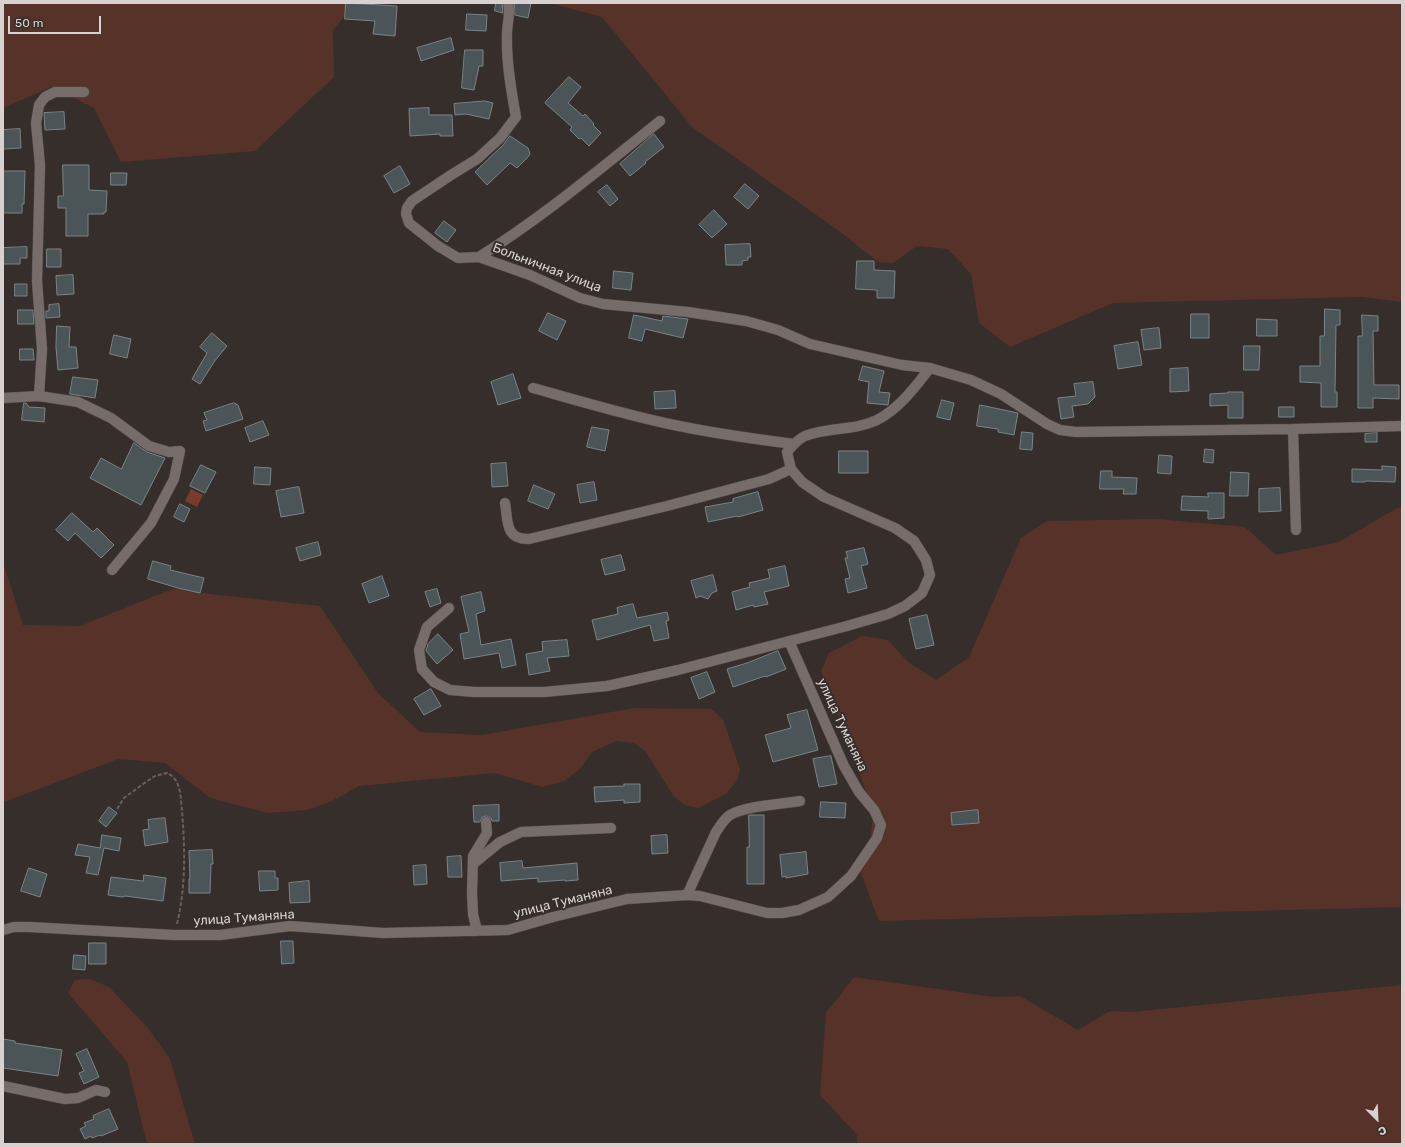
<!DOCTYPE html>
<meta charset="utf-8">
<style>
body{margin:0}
#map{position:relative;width:1405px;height:1147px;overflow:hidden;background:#362e2b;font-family:Rubik,sans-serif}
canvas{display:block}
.frame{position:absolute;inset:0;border:4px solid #d7d2d0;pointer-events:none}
.north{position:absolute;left:1357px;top:1099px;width:40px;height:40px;-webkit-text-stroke:3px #362e2b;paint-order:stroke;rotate:156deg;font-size:11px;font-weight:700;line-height:16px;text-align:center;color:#d7d2d0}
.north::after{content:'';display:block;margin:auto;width:14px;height:18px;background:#d7d2d0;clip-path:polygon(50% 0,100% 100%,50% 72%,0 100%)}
.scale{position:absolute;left:8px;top:16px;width:93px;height:18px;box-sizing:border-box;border:2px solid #d7d2d0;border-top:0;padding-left:5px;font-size:12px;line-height:14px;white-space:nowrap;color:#d7d2d0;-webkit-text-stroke:3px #362e2b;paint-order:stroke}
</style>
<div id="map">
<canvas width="1405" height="1147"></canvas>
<div class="frame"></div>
<div class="north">С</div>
<div class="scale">50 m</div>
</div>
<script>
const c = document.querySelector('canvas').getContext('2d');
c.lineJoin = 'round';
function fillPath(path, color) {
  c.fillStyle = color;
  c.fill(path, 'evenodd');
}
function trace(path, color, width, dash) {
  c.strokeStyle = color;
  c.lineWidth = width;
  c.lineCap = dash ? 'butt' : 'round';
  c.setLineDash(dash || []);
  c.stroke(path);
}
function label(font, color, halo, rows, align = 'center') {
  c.font = font + ' Rubik,sans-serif';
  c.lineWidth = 4;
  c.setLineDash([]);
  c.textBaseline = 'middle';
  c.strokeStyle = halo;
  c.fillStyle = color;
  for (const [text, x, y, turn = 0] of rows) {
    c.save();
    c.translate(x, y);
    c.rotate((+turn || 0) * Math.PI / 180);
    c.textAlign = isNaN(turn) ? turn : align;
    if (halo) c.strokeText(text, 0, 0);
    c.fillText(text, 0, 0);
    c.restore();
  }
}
fillPath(new Path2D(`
 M3,3H355L333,30L334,77L255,151L121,162L94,108L51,87L3,108Z
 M550,3H1402V302L1362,297L1113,303L1010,347L979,323L971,274L948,249L917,246L893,263L878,262L839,231L692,127L602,17Z
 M1402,507V907L879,921L858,865L870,847L873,810L821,671L829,653L862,636L888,640L908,662L936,680L969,657L1021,538L1047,521L1158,519L1245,527L1276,555L1339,542L1397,508Z
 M3,562L23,625L80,626L172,589L178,588L201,593L320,606L378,693L420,732L482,735L634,708L711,709L723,719L740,769L737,781L726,794L698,808L685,805L674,797L646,752L634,743L616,741L592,752L580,769L564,781L542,787L495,773L359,786L332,801L307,810L268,813L210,798L165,763L118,759L12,799L3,802Z
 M854,977L994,997L1020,996L1078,1030L1110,1011L1131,1012L1402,985V1144H857V1135L820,1095L826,1013Z
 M90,979L109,987L148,1028L170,1059L195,1144H147L127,1062L68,993L75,980Z`), '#563229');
fillPath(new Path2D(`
 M191,489L203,495L197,507L185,501Z`), '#763c2e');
const building = new Path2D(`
 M346,3L397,6L395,36L373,34L375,21L345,19Z
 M496,3H502L503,13L495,11Z
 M515,3H531L528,18L515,15Z
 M467,14L487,15L486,31L466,30Z
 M451,38L454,50L421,61L417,48Z
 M465,50H483V66H479L474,90L462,88Z
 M569,77L581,87L568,103L583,116L585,114L594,124L593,125L601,133L589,146L581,138L579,139L570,130L572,127L545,103Z
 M485,101L493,103L489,119L466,114L455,115L454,104Z
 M429,108V115H452L453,136H440V134L410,136L409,109Z
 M64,112L65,129L45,130L44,113Z
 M20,129L21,148L3,149V130Z
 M654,134L664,147L645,162L646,163L630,176L620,164Z
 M510,136L528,148L530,154L528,157L517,168L510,163L487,185L475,172L503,145Z
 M63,165H89V190L107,191L106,212H104V214H88V236H66V208H58V196H63Z
 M400,166L410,184L394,193L384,176Z
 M4,171H25L24,204H22V213H3Z
 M111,173H127L126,185H111Z
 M745,184L759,196L748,209L734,197Z
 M607,185L618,199L610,206L598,192Z
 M714,210L727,224L712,238L699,225Z
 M444,221L456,230L447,242L435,233Z
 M750,244L751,257H748V260L742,261V265H726L725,245Z
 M27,247V258H20V264H3V248Z
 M47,249H61V267H47Z
 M857,261H874V270L895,271L894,298H877V290L856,289Z
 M614,271L633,273L631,290L613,288Z
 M73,275L74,294L57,295L56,276Z
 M15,284H27V296H15Z
 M59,304L60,317L46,318V311H49V305Z
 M1325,309L1340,310V325H1336L1335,392H1337V407H1321V383L1300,382V366H1320V336H1324Z
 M18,310H33L34,324H18Z
 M548,313L566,321L557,340L539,331Z
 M1191,314H1209V338H1191Z
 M634,315L662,321L663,316L688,319L683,338L645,329L642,341L629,338Z
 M1362,315L1378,316V331H1373L1374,385H1399V399L1373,398V408H1358V336H1362Z
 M1257,319L1277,320V336H1257Z
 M57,326L70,327L69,347H76L78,368L58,370L56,347Z
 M1159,328L1161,348L1144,350L1141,330Z
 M212,333L227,346L214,362L200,384L192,379L207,353L200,347Z
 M114,335L131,339L127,358L110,354Z
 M1138,342L1142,365L1118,369L1114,346Z
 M1244,346H1260L1259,370H1244Z
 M20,349H33L34,360H20Z
 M863,366L884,371L879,392L890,393L888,405L867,403L869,382L859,380Z
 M1188,368L1189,391L1170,392V369Z
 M513,374L521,398L498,405L491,382Z
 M73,377L98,380L95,398L70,394Z
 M1093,382L1095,397L1088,404L1072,406L1074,417L1061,419L1058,398L1076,396L1074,384Z
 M675,391L676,408L655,409L654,392Z
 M1228,392H1243V418H1228V405L1210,406V394L1228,393Z
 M942,400L954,403L950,420L937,417Z
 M24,403H26L29,407L45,408L44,422L22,420Z
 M234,403L238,405L243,419L206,431L203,421L207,420L204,413Z
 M980,405L1018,413L1014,435L998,432V429L977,426Z
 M1279,407H1294V417H1279Z
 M263,421L269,435L250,442L245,428Z
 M592,427L609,430L605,451L587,447Z
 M1022,432L1033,433L1032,450L1020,449Z
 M1377,433V442H1365V434Z
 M134,443L147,452L165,458L141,505L90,478L101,458L121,469Z
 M1205,449L1214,450L1213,463L1204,462Z
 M839,451H868V473H839Z
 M1159,455L1172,456L1171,474L1158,473Z
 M506,463L508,486L492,487L491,464Z
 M201,465L216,472L205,493L190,486Z
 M1382,466L1396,467L1395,482L1365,481V482H1352V469L1382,470Z
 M255,467L271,468L270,485L254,484Z
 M1101,471H1112V477L1137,478L1136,494H1123L1124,489H1100Z
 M1231,472L1249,473L1248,496H1230Z
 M594,482L597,500L580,503L577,485Z
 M534,485L555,494L548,509L528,501Z
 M299,487L304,513L281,517L276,491Z
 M1280,488L1281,511L1259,512V489Z
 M758,492L763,510L738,517L737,516L708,522L705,507L733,502V499Z
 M1208,493H1224V518L1208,519V511L1181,510L1182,496L1208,497Z
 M180,504L190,509L184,522L174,517Z
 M72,513L93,532L97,528L114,545L101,558L75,533L68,541L56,530Z
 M318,542L321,555L300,561L296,548Z
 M864,548L868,564L861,566L867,588L848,593L845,579L850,578L845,558H848L846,552Z
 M621,555L625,570L605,575L601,560Z
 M153,561L171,566L170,570L204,578L200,593L178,588L148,579Z
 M785,566L789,586L764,592L768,604L754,607L753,605L736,610L732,592L750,587L749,583L770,578L768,570Z
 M713,575L717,591L712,593L708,599L700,596L696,598L691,581Z
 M382,576L389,596L369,603L362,584Z
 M437,589L441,603L430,607L425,592Z
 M481,592L485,611L476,614L481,645L511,639L516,665L502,668L499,653L464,659L460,634L469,632L461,597Z
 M633,604L637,618L667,612L669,620L666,621L669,638L654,641L650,625L597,640L592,620L618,614L617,608Z
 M927,615L934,645L916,649L909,619Z
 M438,634L453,650L437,664L426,651L428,644Z
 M567,640L569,656L547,658L550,671L529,675L526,654L543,651L542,642Z
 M778,651L786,669L766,677L765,676L733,687L727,669L747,663Z
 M707,672L715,692L699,699L691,678Z
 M431,689L441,706L424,715L414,699Z
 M807,710L818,750L773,762L765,735L791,728L787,715Z
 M831,756L837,784L819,787L813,759Z
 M624,784H640V802L624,803V800L595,802L594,787L624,786Z
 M821,802L846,803L845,818L820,817Z
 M499,805V821H492L491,818L486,816L482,817L480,822H474L473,806Z
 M109,807L117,813L106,827L99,821Z
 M978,810L979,823L952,825L951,813Z
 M749,815H764V884H747V847H749Z
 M165,818L168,842L145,846L143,830L149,829L148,820Z
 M102,835L121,838L119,851L104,848L98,875L86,873L90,857L75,855L78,844L100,848Z
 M667,835L668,853L652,854L651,836Z
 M212,850L213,864H211L210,893H189V879H190L189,851Z
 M806,852L808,874L786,878V876L782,877L780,855Z
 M461,856L462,877H448L447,857Z
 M522,861L523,868L577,863L578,880L565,881V880L538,882V878L501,881L500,863Z
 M426,865L427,884L414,885L413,866Z
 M29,868L47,874L40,897L21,891Z
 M259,871H275V878H278V890L260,891Z
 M144,875L166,878L163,901L125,896L123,897L108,895L111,877L143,881Z
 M309,881L310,902L290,903L289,883Z
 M281,941H293L294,963L282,964Z
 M89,943H106V964H89Z
 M74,955L86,956L85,970L73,969Z
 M3,1039L15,1041V1043L62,1050L58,1076L3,1068Z
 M87,1049L99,1077L84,1084L79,1073L84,1071L76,1054Z
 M109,1109L118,1129L101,1136L100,1135L92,1138L91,1136L85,1139L80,1129L86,1126L84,1123L94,1119L93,1116Z`);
fillPath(building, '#4b5457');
trace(building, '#7a8487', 1);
const minor = new Path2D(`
 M508,3C511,13 507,23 507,34C506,61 511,90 516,117L500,138L477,159L451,175L412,201L407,208L406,214L409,223L438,246L458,258L479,257L530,275L580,298L603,304L688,312L746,321L778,330L810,344L902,365L930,368
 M479,257C543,217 601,168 660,121
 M533,388C579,401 626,415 674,425C713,433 754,439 794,444
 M39,396L42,349L37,281L40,165L36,123L39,105L45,97L55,92H84
 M3,398L39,396L78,402L111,418L149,446L169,452L180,451L174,479L151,523L112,570
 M1293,429L1296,530
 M505,503C508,521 505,540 529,539L667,506L769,479L791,469
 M449,608L427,627L419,650L422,669L434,682L450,690L474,692H544L607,686L678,670L847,626L888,614L905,606L922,593L930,575L926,560L914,541L895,528L824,497L802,482L791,469L787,452C792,446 798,439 805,436C828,427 854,431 877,420C899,409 915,387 930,368L971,380L1001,394L1047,424L1060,430L1076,432L1293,429L1402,426
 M473,864L500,842L521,832L611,828
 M687,895L716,832C720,826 724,819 730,815C745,806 782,804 800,801
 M3,930L14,927H29L174,935H220L290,926L383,933L508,930L553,917L627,899L687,895L700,896L767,913H782L799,910L828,897L851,876L877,838L881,825L874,810L859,792L844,766L789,641
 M477,931L473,914L472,893L473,856L487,833L486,822
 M3,1086L65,1099L78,1098L96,1090L105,1092`);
trace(minor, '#514b49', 11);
trace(new Path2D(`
 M117,809L124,798L143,784L155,776L167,773C169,774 173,776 174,778C181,786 181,801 182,811C185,849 186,886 177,924`), '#67605e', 2, [4, 2]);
trace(minor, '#766d6a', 10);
label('13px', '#d7d2d0', '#362e2b', [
 ["Больничная улица",547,268,21],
 ["улица Туманяна",842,725,65],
 ["улица Туманяна",563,902,-14],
 ["улица Туманяна",244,918,-4]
]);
</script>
